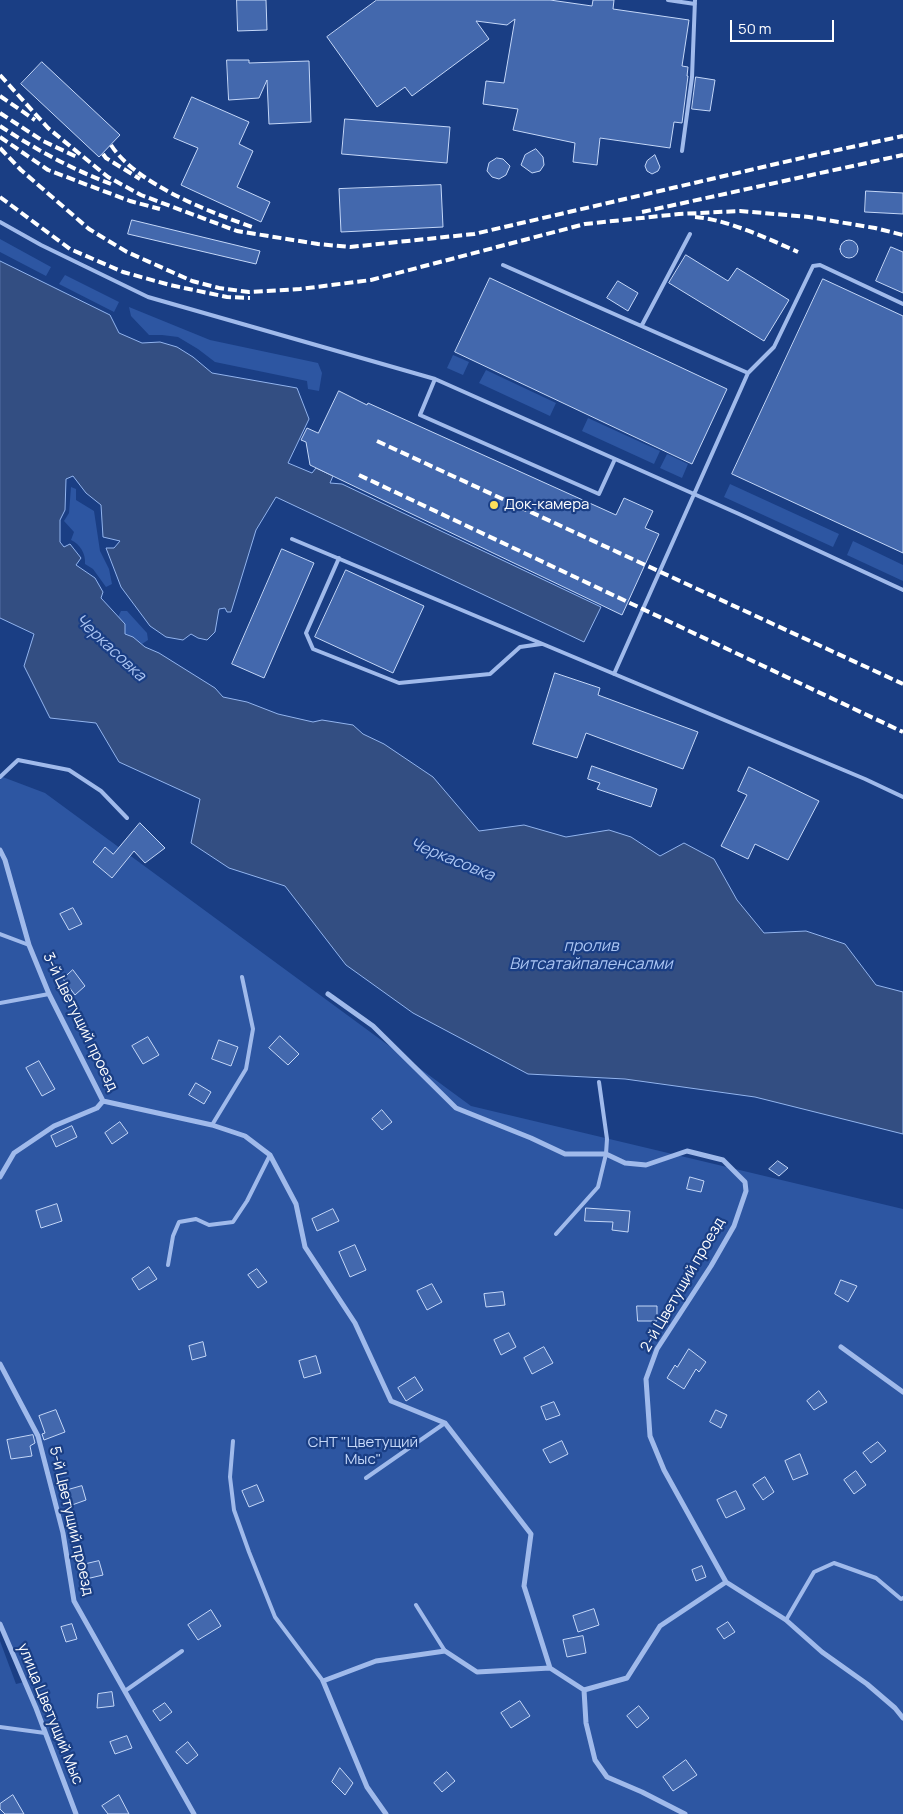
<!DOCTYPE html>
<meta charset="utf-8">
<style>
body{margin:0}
#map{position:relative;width:903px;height:1814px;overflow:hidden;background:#1a3e84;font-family:Manrope,sans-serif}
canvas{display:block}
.scale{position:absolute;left:730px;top:20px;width:104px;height:22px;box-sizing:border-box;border:2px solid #fff;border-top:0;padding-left:6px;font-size:15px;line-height:18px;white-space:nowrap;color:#fff;-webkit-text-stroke:4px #1a3e84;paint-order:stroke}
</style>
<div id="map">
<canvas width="903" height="1814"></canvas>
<div class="scale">50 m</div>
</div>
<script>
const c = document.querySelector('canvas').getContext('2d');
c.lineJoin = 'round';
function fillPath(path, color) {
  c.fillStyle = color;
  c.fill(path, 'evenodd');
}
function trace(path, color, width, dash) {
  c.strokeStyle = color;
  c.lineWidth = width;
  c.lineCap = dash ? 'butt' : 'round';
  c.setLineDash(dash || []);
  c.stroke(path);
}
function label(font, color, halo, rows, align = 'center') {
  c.font = font + ' Manrope,sans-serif';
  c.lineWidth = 4.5;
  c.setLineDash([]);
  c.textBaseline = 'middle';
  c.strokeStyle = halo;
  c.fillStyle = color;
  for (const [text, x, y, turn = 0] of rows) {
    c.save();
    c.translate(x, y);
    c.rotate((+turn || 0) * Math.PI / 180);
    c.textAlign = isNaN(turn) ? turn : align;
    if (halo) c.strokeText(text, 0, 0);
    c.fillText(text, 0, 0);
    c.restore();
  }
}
fillPath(new Path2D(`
 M0,239L51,267L46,276L0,252Z
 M65,275L119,302L114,312L59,284Z
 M129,307L210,340L318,363L322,373L319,391L308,389L307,381L215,362L198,349L178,337L162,335H149L131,316Z
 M453,355L469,362L463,375L447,368Z
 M486,370L556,403L550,416L479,383Z
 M588,418L660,451L654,464L582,431Z
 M667,454L688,464L682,478L660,468Z
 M730,484L839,534L833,547L724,497Z
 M71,487L76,489V500L94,511L100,551L109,569L112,584L106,587L93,569L85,564C86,554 80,544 71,540L74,532L64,521L69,513Z
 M853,541L903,565V581L847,555Z
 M121,611H127L147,633L148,640L142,644L133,637L125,634L118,617Z
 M0,776L45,793L471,1106L903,1209V1814H0V1641L16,1684L24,1682L0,1624Z`), '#2d56a2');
const water = new Path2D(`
 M0,261L110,315L119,333L142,343L160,342L177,347L193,357L212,373L297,388L309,419L288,463L312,473L316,468L333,476L330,483L342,484L601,607L584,642L276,497L256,530L231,612H227L225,608L219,609L215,632L207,640L198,638L191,634L183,640L166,637L150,626L121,587L106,548H114L120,541L103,537L101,505L86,493L73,476L66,479L65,510L60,520V542L64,547L70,544L81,558L76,565L95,578L103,592L101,598L125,624V634L133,637L145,647L159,653L215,688L223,697L247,702L278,714L313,722L322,720L353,725L363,734L384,744L433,777L479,831L524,825L566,837L609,830L631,837L660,856L684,843L714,859L737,900L764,933L806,931L845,944L876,985L903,992V1134L755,1097L625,1079L528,1074L413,1013L346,965L285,886L229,868L191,843L200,799L119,762L96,723L50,718L24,666L34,634L0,618Z`);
fillPath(water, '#334e82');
trace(water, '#92b4ee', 1);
const building = new Path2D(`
 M237,0H266L267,30L238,31Z
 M377,0H550L592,6L593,0H614L613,9L689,20L682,66L688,67L687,76H688L682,123L674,122L670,148L600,138L597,165L573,162L575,143L513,130L518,109L483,104L486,81L504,83L515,19L507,25L476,21L489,39L412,96L405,87L377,107L327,37Z
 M227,60H249V63L309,61L311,122L269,124L267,80L259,98L229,100Z
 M42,62L120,135L99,157L21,84Z
 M696,77L715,80L710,111L692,109Z
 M192,97L249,122L239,144L253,151L237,187L270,202L261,222L181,185L198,148L174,138Z
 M345,119L450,127L447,163L342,154Z
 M536,149L543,157L544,165L540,171L532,173L521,165L525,155Z
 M655,155L660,167L658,171L652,174L647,171L645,166L647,161Z
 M497,158L503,159L510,166L506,175L499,179L492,177L487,171L489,163Z
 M441,185L443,227L341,232L339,189Z
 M866,191L903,193V214L865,212Z
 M132,220L260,251L256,264L128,234Z
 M840 249a9 9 0 1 1 18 0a9 9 0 1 1-18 0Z
 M891,247L903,252V293L876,281Z
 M686,255L728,281L737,268L789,300L764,341L669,283Z
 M490,278L727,389L692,464L455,352Z
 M823,279L903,316V553L732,474Z
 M618,281L638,293L628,311L607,298Z
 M339,391L367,405L368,403L616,515L624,498L653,511L645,528L659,534L622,615L310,465L306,442L301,440L307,428L318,433Z
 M282,549L314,563L264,678L232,664Z
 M346,570L424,606L393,673L315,637Z
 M555,673L600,688L598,695L698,732L683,769L586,733L577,758L533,744Z
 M592,766L657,789L651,807L597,789L600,783L588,779Z
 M749,767L819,801L788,860L755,844L748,859L721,846L747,795L738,791Z
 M140,823L165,848L145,863L134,851L112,878L93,862L105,847L113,854Z
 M73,908L82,924L69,930L60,914Z
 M73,970L85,986L75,995L63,979Z
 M280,1036L299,1054L288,1065L269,1048Z
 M148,1037L159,1055L143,1064L132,1046Z
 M219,1040L238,1047L231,1066L212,1059Z
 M39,1061L55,1089L42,1096L26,1068Z
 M196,1083L211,1092L204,1104L189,1095Z
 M382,1110L392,1122L382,1130L372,1119Z
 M120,1122L128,1133L112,1144L105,1133Z
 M72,1126L77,1137L56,1147L51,1136Z
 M778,1161L788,1168L779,1176L769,1169Z
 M690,1177L704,1181L701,1192L687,1189Z
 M57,1204L62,1221L41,1228L36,1211Z
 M586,1208L630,1211L628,1232L612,1230L613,1222L585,1221Z
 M333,1209L339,1221L317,1231L312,1219Z
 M355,1245L366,1270L350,1277L339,1252Z
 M149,1267L157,1279L139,1290L132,1279Z
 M257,1269L267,1282L258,1288L248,1275Z
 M841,1280L857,1286L848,1302L835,1294Z
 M432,1284L442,1302L427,1310L417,1291Z
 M503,1292L505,1305L486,1307L484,1294Z
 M637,1306H657V1321H638Z
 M509,1333L516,1347L501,1355L494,1340Z
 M203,1342L206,1356L192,1360L189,1346Z
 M544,1347L553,1363L532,1374L524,1358Z
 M689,1349L706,1362L699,1372L696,1369L684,1389L667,1378L675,1365L677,1367Z
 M316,1356L321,1373L304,1378L299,1361Z
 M415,1377L423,1390L406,1401L398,1388Z
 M819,1391L827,1402L814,1410L807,1401Z
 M554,1402L560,1415L546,1420L541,1407Z
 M56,1410L65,1432L44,1440L42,1434L45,1433L39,1416Z
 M716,1410L727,1415L721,1428L710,1422Z
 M33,1435L35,1443L30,1446L32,1456L11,1459L7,1440Z
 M562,1441L568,1454L550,1463L543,1450Z
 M878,1442L886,1451L871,1463L863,1453Z
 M800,1454L808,1474L793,1480L785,1461Z
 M856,1471L866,1485L854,1494L844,1480Z
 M765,1477L774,1492L763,1500L753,1485Z
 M257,1485L264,1501L249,1507L242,1491Z
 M82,1486L86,1500L72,1505L68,1490Z
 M736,1491L745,1509L726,1518L717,1500Z
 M99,1561L103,1575L86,1579L82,1565Z
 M702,1566L706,1577L696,1581L692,1570Z
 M594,1609L599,1625L578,1632L573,1616Z
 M211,1610L221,1626L198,1640L188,1625Z
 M728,1622L735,1632L724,1639L717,1629Z
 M72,1624L77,1639L66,1642L61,1627Z
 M583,1636L586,1653L567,1657L563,1640Z
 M112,1692L114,1706L97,1708L98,1694Z
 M520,1701L530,1716L511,1728L501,1713Z
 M165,1703L172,1712L160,1721L153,1711Z
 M639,1706L649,1718L637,1728L627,1716Z
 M127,1736L132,1748L115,1754L110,1742Z
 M188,1742L198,1755L187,1764L176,1752Z
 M686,1760L697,1775L673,1791L663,1777Z
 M340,1768L353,1783L345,1795L332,1782Z
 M447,1772L455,1781L442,1792L434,1783Z
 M13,1795L24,1814H5L0,1809V1804Z
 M119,1795L129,1814H108L102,1806Z`);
fillPath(building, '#4368ad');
trace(building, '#c4d7f8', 1);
trace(new Path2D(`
 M668,0L695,4
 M682,151L692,77L695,0
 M0,222L41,245L148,297L435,379L739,514L903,590
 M503,265L748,373L614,674
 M642,325L690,234
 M748,373L774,347L813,266L820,265L903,304
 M435,379L420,415L599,494L615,459
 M292,539L865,779L903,797
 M339,558L306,633L313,649L399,683L490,674L520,647L541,644
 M0,777L18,760L69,770L101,791L127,818
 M0,934L29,945
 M0,1003L49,994
 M212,1125L246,1069L253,1029L242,977
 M556,1234L598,1187L606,1154L607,1139L599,1082
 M168,1265L173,1236L179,1222L196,1219L209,1225L233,1222L247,1201L270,1155
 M233,1441L230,1477L234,1510L249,1552L275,1617L323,1681
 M366,1478L445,1423
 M416,1605L445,1651
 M786,1620L814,1572L834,1563L876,1578L901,1599L903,1598
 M125,1691L182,1651
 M0,1727L45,1733`), '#a0baeb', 4);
trace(new Path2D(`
 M0,850L5,860L29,945L49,994L103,1101L212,1125L245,1136L270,1155L296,1204L305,1247L355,1323L391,1401L445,1423L531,1534L524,1586L550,1668L584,1690L586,1723L595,1760L607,1777L642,1792L685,1814
 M328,994L373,1026L456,1108L531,1138L565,1154H606L625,1163L646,1165L687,1151L723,1160L745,1182L746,1191L734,1226L711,1266L657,1349L646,1379L650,1436L664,1470L726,1582L786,1620L822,1652L867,1684L895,1708L903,1718
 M0,1177L14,1153L54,1126L97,1108L103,1101
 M841,1347L903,1392
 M0,1364L38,1436L63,1533L74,1601L194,1814
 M0,1624L36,1708L76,1814
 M584,1690L627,1678L660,1626L726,1582
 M386,1814L367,1787L323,1681L376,1661L445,1651L477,1672L550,1668`), '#a0baeb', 5);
trace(new Path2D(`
 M0,75L48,128L108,177L141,195L237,231L318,244L350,247L474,234L819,154L903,136
 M0,96L35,120
 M0,113L43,141L77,157
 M0,126C35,149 71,169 111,184
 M0,137L48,170L130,201L160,209
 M111,145C137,185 212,213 255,228
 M0,148L21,170L89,229L127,252L192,281L219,288L249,292L300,289L371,280L585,224L679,214L740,211L809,217L875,228L903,235
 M103,154L106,158L140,179
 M0,197L70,249L123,272L170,285L227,297L250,298
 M642,212L903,155
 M695,217C726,219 769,239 798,252
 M377,441L903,684
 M359,475L903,732`), '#fff', 4, [9, 4]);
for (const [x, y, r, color] of [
 [494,505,5,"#fddf5b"]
]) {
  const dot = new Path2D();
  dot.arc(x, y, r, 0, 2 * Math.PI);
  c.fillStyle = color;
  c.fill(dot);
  trace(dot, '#1a3e84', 2);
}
label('15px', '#fff', '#1a3e84', [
 ["Док-камера",504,505]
], 'left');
label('15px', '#fff', '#1a3e84', [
 ["3-й Цветущий проезд",80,1022,64],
 ["2-й Цветущий проезд",683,1285,-60],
 ["5-й Цветущий проезд",71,1521,77],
 ["улица Цветущий Мыс",50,1714,68]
]);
label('15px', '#c4d7f8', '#1a3e84', [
 ["СНТ \"Цветущий",363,1443],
 ["Мыс\"",363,1460]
]);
label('italic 16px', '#abc5f3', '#1a3e84', [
 ["Черкасовка",110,648,43],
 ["Черкасовка",452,860,22],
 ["пролив",591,947],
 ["Витсатайпаленсалми",591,965]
]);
</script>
